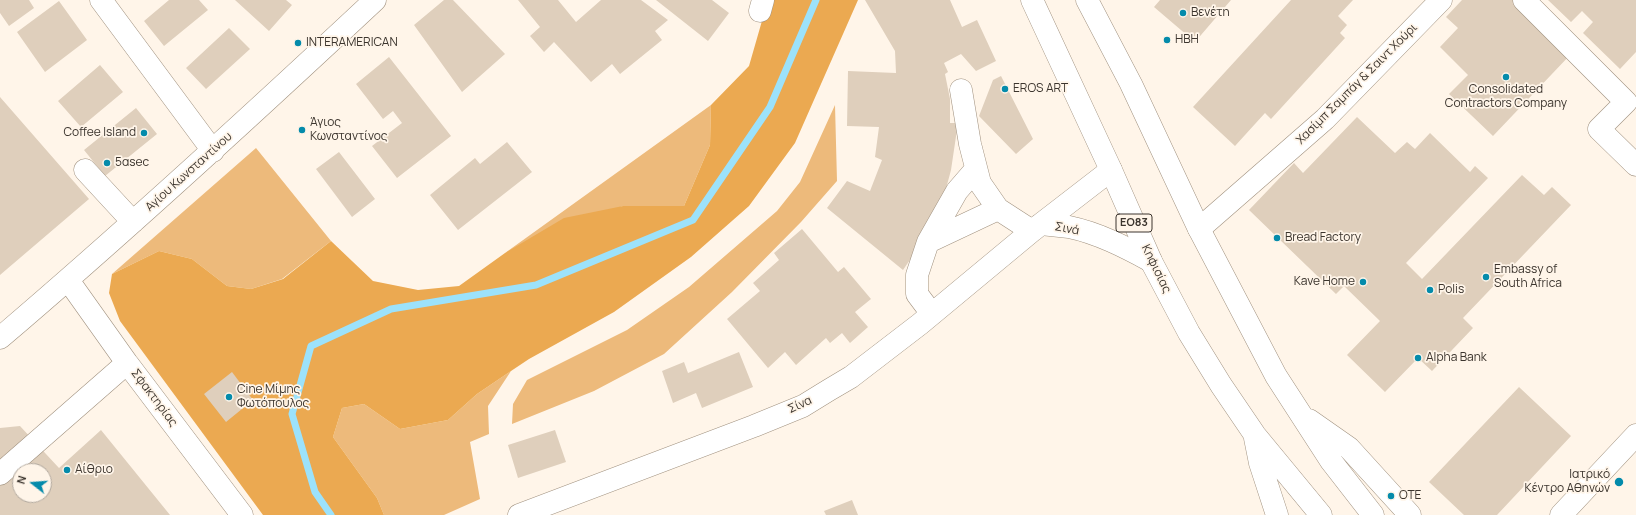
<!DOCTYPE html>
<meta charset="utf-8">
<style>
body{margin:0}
#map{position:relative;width:1636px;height:515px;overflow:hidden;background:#fff5e9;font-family:Manrope,sans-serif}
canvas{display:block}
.north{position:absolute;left:12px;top:463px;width:40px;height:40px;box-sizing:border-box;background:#fff5e9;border:1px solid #b1a89e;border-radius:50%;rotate:287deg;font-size:11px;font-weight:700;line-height:16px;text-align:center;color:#3c352e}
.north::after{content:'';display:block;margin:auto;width:14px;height:18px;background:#048bab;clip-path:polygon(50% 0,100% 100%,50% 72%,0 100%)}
</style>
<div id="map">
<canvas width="1636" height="515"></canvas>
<div class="north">N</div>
</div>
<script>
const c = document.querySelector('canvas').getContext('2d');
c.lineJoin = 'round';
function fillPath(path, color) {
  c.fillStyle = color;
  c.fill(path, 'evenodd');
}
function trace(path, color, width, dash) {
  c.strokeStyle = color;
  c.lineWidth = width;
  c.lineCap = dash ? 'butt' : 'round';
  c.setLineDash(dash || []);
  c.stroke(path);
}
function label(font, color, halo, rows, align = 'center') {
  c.font = font + ' Manrope,sans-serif';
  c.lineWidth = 3.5;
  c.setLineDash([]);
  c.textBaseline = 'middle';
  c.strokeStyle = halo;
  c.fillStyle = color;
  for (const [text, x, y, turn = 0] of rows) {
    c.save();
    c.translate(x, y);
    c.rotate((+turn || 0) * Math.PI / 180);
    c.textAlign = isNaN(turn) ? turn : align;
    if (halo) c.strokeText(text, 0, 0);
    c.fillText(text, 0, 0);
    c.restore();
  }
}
fillPath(new Path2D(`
 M711,105L710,145L684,206H623L505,253Z
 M835,105L837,181L801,222L732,292L664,354L594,391L512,424L513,404L527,380L627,330L689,287L777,211L800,182Z
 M256,148L331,241L282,279L251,289L227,286L192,259L159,251L112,274Z
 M511,371L488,406L489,434L470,442L480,499L444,515H384L377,498L333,437L342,408L364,404L400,429L448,420L477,394Z`), '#edba7b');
fillPath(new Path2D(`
 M768,0H858L795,143L749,206L691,257L614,312L529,359L511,371L477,394L448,420L400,429L364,404L342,408L333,437L377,498L384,515H263L120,321L109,293L112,274L159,251L192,259L227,286L251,289L283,279L331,241L373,281L418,290L459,286L505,253L564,218L623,206H684L710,145L711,105L749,66Z`), '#eba951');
trace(new Path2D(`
 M331,515L315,492L292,414L311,346L391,309L536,285L693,220L770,107L816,0`), '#9ce2fb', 7);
fillPath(new Path2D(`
 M0,0H29L34,8L9,26L0,13Z
 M169,0H199L208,10L164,46L144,21Z
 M235,0H286L292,5L269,31Z
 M444,0H453L505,54L462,92L414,25Z
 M518,0H558L576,22L601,0H641L668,20L655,31L662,40L620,74L612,64L591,82L554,42L544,52L530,36L540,27Z
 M656,0H712L729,13L708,41Z
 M865,0H950L962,27L977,20L996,61L976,71L961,54L944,63L948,72L945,74L950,99V123H958L951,170L943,200L929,232L903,270L827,208L847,181L870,191L882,160L875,157L879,127L847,126L848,71L896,73L895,51Z
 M1160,0H1231L1195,42L1154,7Z
 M1291,0H1353L1338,16L1347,25L1340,33L1345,38L1271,119L1265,113L1235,146L1193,107Z
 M1462,0H1514L1571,54L1493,136L1449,94L1468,75L1440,47L1458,28L1446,17Z
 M1548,0H1636V52L1620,69L1583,33L1593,22L1582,11L1571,22Z
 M59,1L87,40L45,72L17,32Z
 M229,28L250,49L206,89L186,68Z
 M389,57L451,136L397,178L372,146L402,123L393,111L383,119L356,84Z
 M100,65L123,92L81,127L58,101Z
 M1001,76L1033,139L1016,154L979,116L993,80Z
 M0,97L89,199L0,275Z
 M136,108L157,134L105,176L84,150Z
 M1357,117L1395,153L1407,142L1415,149L1430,133L1470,172L1475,166L1488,178L1406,263L1422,279L1522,175L1544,195L1552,187L1571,205L1463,318L1473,328L1432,371L1418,358L1385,392L1347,355L1380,321L1344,286L1336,294L1249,210L1294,163L1303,173Z
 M507,142L532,172L458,230L430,195L475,158L480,164Z
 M339,152L375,199L352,217L316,169Z
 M802,229L838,272L844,267L871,299L855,312L868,327L850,343L842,333L830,343L826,338L796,365L785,352L768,368L727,319L760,291L753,283L779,260L774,253Z
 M739,352L753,387L702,408L696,393L673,403L662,371L684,362L688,373Z
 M232,372L253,400L226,422L204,394Z
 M1519,387L1571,436L1497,515H1464L1429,482Z
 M20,426L59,468L101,430L170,515H0V428ZM20,471H44V495H20Z
 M555,430L566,462L518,478L508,445Z
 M852,500L858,515H826L824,511Z`), '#dfcfbc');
const minor = new Path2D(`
 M101,0L213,151
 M1524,0L1626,102L1599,129L1636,165
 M760,11L763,0
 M961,90L970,144L980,183L998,209L1032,231
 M85,170L133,222
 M1041,224C1050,225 1060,226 1069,227C1098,233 1125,247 1151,261
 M1199,229L1325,119L1441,0
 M928,242L998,209
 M68,280L127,363L242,515
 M932,314L917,294V275L928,242L957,191L976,169
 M0,338C128,229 252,115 375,0
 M0,474L127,363
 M519,515L754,426L803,406L829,390L851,377L920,324L1032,231L1111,170
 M1561,515L1636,435`);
const major = new Path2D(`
 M1032,0L1111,170L1151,261L1189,333L1221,385L1255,435L1321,515
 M1087,0L1131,84L1199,229L1276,376L1331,461L1373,515
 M1309,420L1349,448L1410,515
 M1255,438L1260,463L1277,515`);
trace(minor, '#a0917f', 23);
trace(major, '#a0917f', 23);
trace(minor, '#fff', 22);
trace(major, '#fff', 22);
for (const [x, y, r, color] of [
 [1183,13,4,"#048bab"],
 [1167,40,4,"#048bab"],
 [298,43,4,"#048bab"],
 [1506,77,4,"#048bab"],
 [1005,89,4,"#048bab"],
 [302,130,4,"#048bab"],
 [144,133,4,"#048bab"],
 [107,163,4,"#048bab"],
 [1277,238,4,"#048bab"],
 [1486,277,4,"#048bab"],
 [1363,282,4,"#048bab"],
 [1430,290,4,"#048bab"],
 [1418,358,4,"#048bab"],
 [229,397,4,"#048bab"],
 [67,470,4,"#048bab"],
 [1619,482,5,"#048bab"],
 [1391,496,4,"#048bab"]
]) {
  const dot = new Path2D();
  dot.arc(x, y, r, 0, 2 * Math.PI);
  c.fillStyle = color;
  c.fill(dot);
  trace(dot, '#fff5e9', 1.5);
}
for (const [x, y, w] of [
 [1134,223,36]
]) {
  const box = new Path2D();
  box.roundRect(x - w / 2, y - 9, w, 18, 3);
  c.fillStyle = '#fff5e9';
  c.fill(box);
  trace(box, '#3c352e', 1);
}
label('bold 11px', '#3c352e', null, [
 ["ΕΟ83",1134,223]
]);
label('12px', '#3c352e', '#fff5e9', [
 ["Βενέτη",1191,13],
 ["ΗΒΗ",1175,40],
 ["INTERAMERICAN",306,43],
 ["EROS ART",1013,89],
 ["Consolidated",1506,90,"center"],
 ["Contractors Company",1506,104,"center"],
 ["Άγιος",310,123],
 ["Κωνσταντίνος",310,137],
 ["Coffee Island",136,133,"right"],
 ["5αsec",115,163],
 ["Bread Factory",1285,238],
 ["Embassy of",1494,270],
 ["South Africa",1494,284],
 ["Kave Home",1355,282,"right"],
 ["Polis",1438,290],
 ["Alpha Bank",1426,358],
 ["Cine Μίμης",237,390],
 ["Φωτόπουλος",237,404],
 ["Αίθριο",75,470],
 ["Ιατρικό",1610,475,"right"],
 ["Κέντρο Αθηνών",1610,489,"right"],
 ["ΟΤΕ",1399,496]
], 'left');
label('12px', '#3c352e', '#fff5e9', [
 ["Χασίμπ Σαμπάγ & Σαιντ Χούρι",1357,84,-45],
 ["Αγίου Κωνσταντίνου",189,172,-42],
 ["Σινά",1067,229,11],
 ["Κηφισίας",1156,269,64],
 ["Σφακτηρίας",154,398,53],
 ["Σίνα",800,405,-25]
]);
</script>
